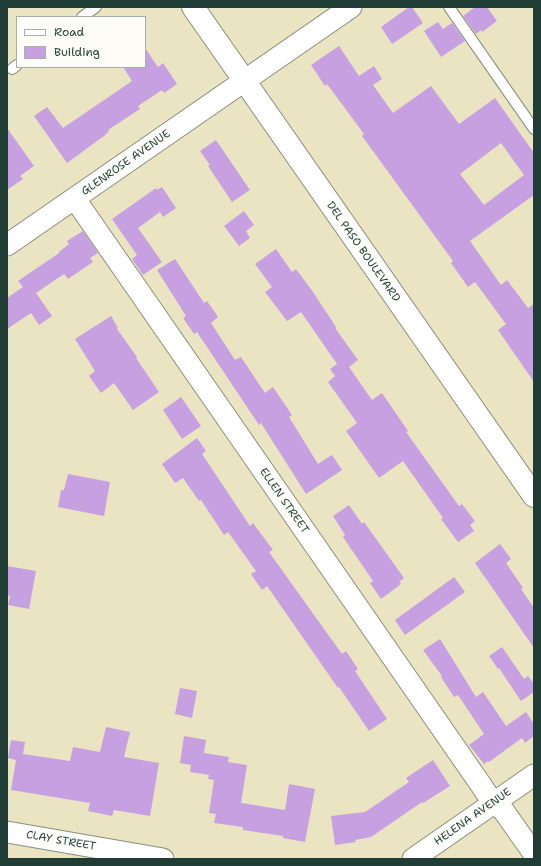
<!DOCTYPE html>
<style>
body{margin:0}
#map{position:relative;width:541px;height:866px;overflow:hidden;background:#ebe4c3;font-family:"Shantell Sans",sans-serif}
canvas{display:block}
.frame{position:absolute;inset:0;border:8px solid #1f3d34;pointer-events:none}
.legend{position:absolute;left:16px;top:16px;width:130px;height:52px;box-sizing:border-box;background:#fdfcf7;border:1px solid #a4b0a9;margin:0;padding:5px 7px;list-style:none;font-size:12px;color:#1f3d34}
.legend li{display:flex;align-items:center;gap:8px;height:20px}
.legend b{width:20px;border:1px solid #a4b0a9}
</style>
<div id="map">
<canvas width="541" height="866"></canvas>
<div class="frame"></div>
<ul class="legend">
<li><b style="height:5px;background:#fff"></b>Road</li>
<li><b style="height:11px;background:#c6a0e0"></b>Building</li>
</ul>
</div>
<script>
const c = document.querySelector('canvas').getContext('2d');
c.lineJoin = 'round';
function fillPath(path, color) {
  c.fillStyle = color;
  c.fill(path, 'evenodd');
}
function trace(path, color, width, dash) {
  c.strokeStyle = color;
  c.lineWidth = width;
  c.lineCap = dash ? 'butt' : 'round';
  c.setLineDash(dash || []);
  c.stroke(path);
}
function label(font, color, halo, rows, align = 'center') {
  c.font = font + ' "Shantell Sans",sans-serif';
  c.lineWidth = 3;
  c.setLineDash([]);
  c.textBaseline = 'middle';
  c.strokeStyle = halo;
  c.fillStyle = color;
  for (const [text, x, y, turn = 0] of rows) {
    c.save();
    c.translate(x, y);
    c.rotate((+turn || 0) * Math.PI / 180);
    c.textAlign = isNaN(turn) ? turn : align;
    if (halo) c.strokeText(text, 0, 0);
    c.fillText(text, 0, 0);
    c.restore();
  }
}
fillPath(new Path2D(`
 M409,7H412L423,23L392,44L381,27Z
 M475,7H487L497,21L482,32L481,30L476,34L463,16Z
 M438,22L443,29L452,23L465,41L441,57L424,31Z
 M339,46L359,76L374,66L382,79L373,85L393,113L431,86L459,124L495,98L534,153V195L470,241L501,285L507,280L528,308L534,304V382L498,330L506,324L475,282L468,287L451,263L453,261L362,136L364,134L327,84L325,86L311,65ZM501,143L524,175L484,205L460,174Z
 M145,48L158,67L163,63L177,84L164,93L162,90L138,106L140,109L108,130L109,131L104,136L67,163L34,116L47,107L63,128L132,81L123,67H145Z
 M7,128L34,166L20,176L23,179L7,190Z
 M216,140L250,190L232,202L208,166L210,165L200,151Z
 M162,187L176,208L163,217L160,212L138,228L162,262L143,275L132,259L137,255L112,219L156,188L157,190Z
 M244,211L254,225L246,231L250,238L239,246L224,226Z
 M83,231L98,253L90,258L93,262L68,279L64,274L36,293L52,316L39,325L31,313L7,329V298L23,287L18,281L59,253V252L69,244L67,241Z
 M276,249L292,272L296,269L313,292L336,327L335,328L358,360L349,367L372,400L382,393L408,431L406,432L459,506L462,504L475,521L470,525L474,531L458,542L441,519L443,518L403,461L379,478L346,431L357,423L328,382L335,376L330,369L337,364L301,312L287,321L265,292L272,287L255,264Z
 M175,259L204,303L207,301L218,317L211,323L235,360L241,357L265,393L273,387L292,415L289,417L318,464L332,455L342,470L306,494L261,423L259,425L197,332L194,334L183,318L186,316L157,270Z
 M111,316L118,328L117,329L137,357L136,358L159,392L133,410L114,383L101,393L89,376L95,371L75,339Z
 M181,397L201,426L182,439L163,410Z
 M197,438L206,451L202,454L250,526L253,523L273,550L269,552L319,622L342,654L346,651L358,669L355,671L387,719L369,731L339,687L338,688L267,586L262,590L251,574L256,571L228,532L224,535L201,500L199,501L183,478L175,483L162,464Z
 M68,474L110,482L104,516L58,507L61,490H64Z
 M349,505L362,524L364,522L404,578L399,582L401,584L381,599L370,583L373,581L343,537L345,535L333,516Z
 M500,544L511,559L506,563L523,588L521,589L534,608V648L475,563Z
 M7,566L36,571L29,609L8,605L10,596L7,595Z
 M454,577L465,592L405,635L395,620Z
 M440,639L476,697L483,692L506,726L526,712L534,724V736L525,743L522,738L489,762L488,761L484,764L469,745L484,734L458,695L454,697L441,677L442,676L423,650Z
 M502,647L524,679L528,676L534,684V692L521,701L499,668L498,669L489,656Z
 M180,688L197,691L192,718L175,714Z
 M106,727L130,732L124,757L159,763L150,816L114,810L112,816L88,811L90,803L11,790L16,760L8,758L11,740L25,742L23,754L70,761L73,747L100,752Z
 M184,736L206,740L204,753L229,757L228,762L247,765L241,803L285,810L289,784L315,789L305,842L283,838V836L243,830V827L214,823L216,814L209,813L214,780L208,779L209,775L190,772L191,765L180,763Z
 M433,760L450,786L423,803L422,802L371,837L355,840L356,842L335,845L331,816L365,812L409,782L406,778Z`), '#c6a0e0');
const lane = new Path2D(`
 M449,7L534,129
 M82,17L96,7
 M12,69L17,65`);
const street = new Path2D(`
 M75,199L481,785L493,803L503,810L534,854
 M7,245L351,7
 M7,832L163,859
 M413,859L534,775`);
const secondary = new Path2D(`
 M193,7L534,496`);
trace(lane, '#85907c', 12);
trace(street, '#85907c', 23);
trace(secondary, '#85907c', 24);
trace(lane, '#fff', 10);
trace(street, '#fff', 21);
trace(secondary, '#fff', 22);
label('11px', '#1f3d34', '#fdfcf7', [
 ["GLENROSE AVENUE",126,163,-35],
 ["DEL PASO BOULEVARD",363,252,55],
 ["ELLEN STREET",284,501,55],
 ["HELENA AVENUE",473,817,-35],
 ["CLAY STREET",61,841,10]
]);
</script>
